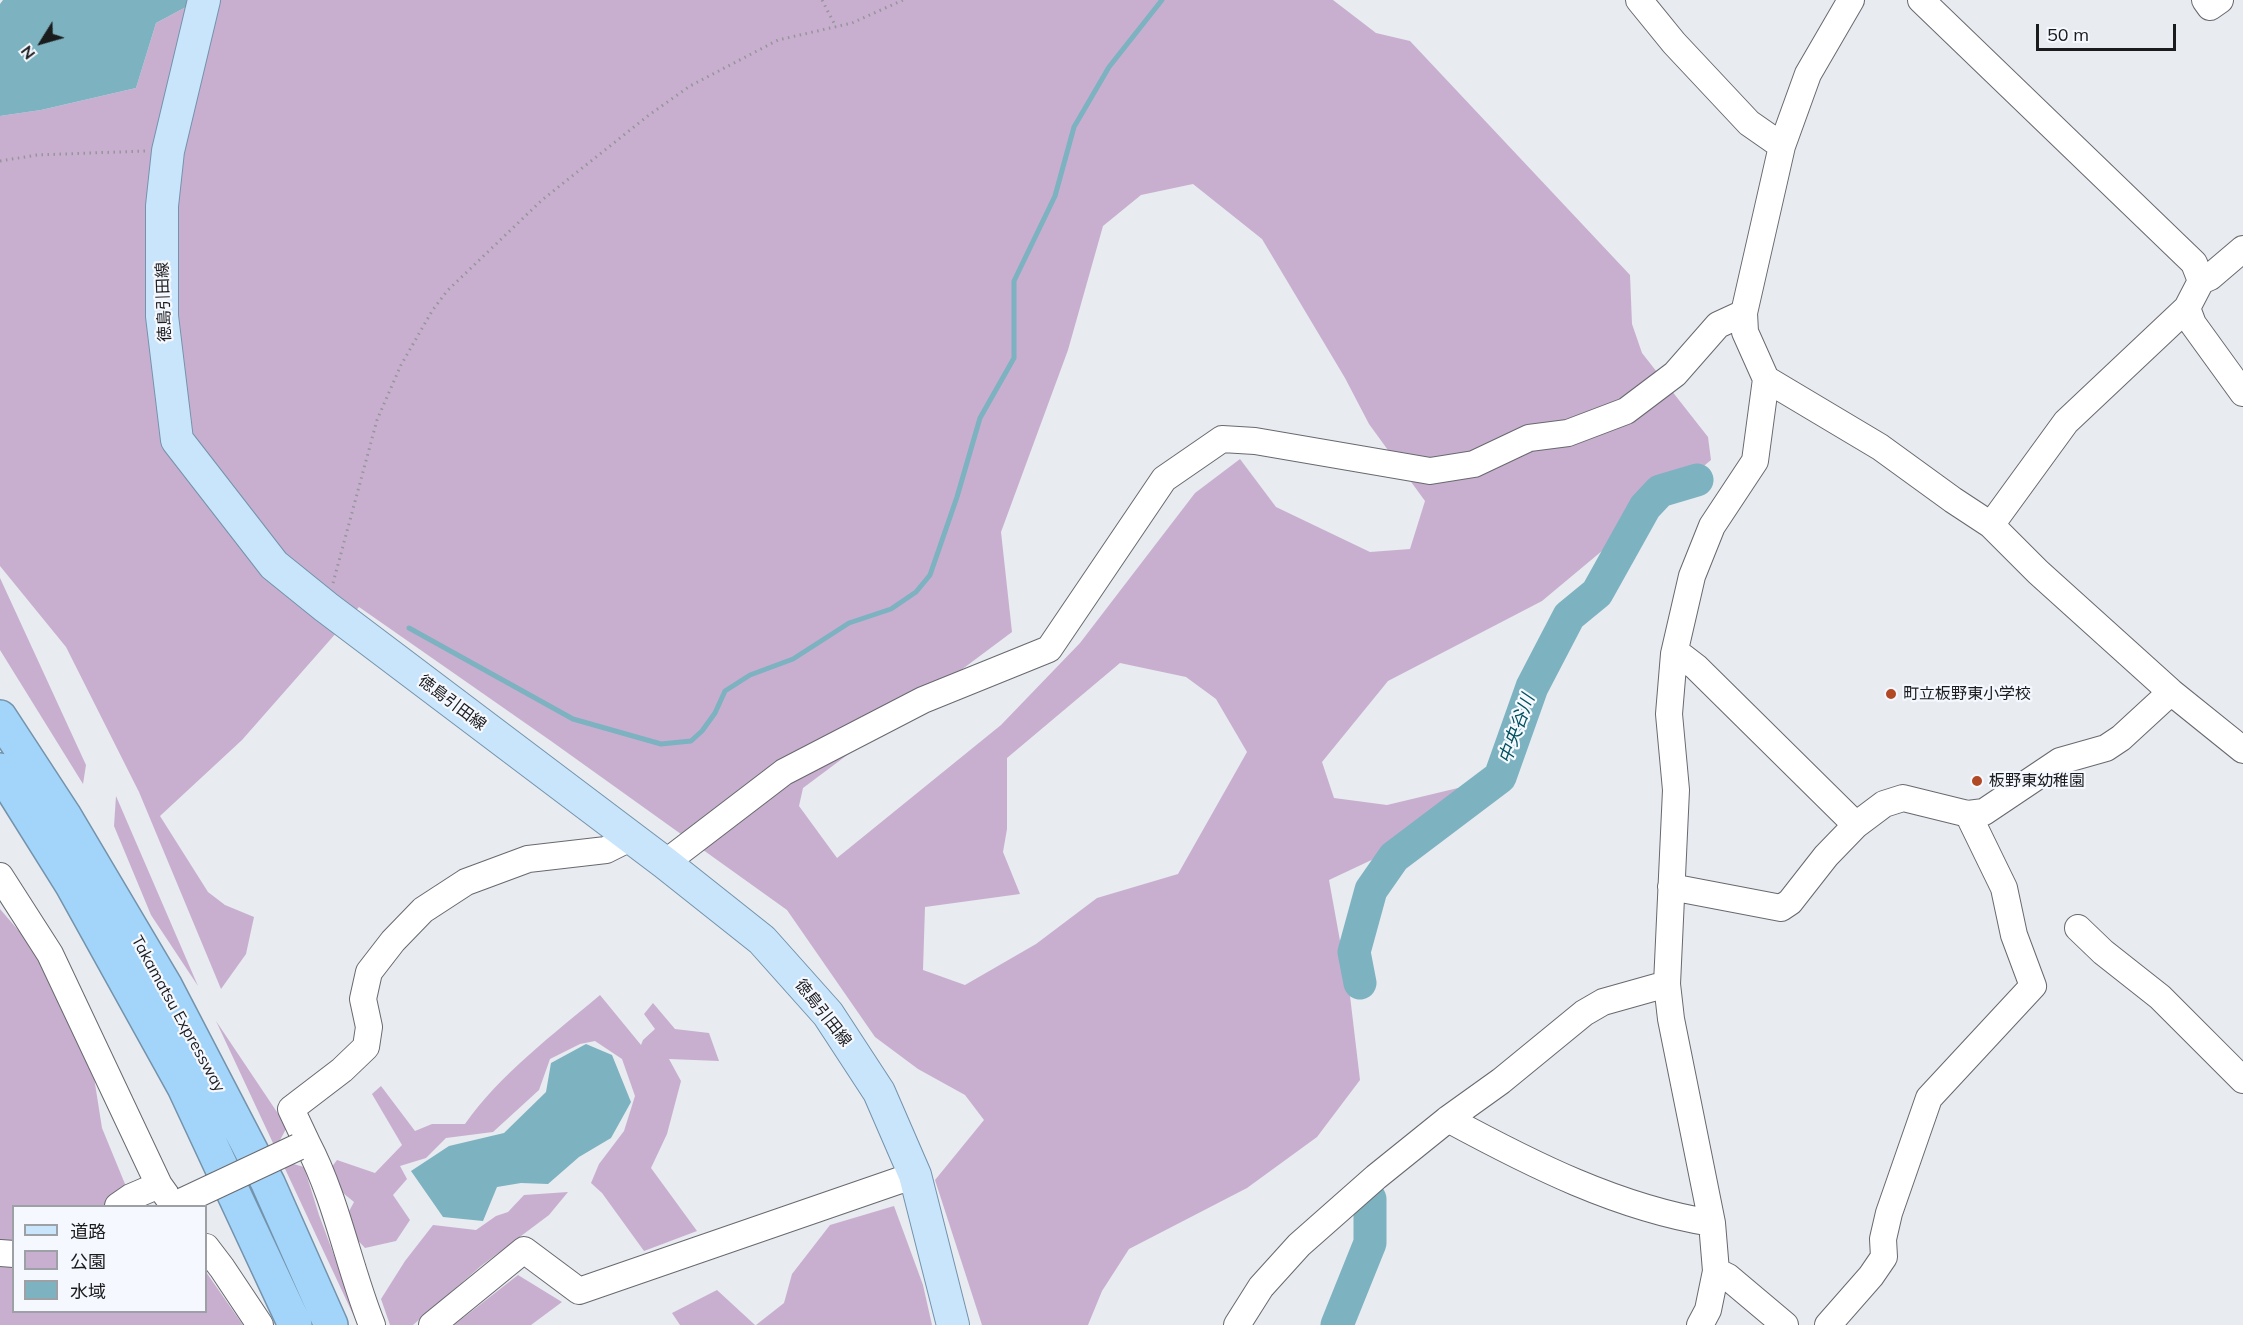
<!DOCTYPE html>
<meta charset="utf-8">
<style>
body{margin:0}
#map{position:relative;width:2243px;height:1325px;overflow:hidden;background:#e8ebf0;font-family:Mulish,"Noto Sans JP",sans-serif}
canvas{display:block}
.legend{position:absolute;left:12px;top:1205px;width:195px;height:108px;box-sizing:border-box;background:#f5f8fe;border:2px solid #9da0a4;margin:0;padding:8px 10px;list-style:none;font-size:18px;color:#1a1b1d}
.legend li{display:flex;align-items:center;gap:12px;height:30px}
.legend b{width:30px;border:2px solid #9da0a4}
.north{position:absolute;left:12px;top:12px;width:60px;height:60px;-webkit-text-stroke:4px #f5f8fe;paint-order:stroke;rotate:233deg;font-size:16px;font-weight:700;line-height:24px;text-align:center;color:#1a1b1d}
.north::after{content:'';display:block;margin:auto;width:21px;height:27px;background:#1a1b1d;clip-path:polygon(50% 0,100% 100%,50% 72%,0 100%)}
.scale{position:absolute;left:2036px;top:24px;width:140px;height:27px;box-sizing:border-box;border:3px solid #1a1b1d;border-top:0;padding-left:8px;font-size:18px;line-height:21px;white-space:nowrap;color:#1a1b1d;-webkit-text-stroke:4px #f5f8fe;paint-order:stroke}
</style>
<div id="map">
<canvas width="2243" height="1325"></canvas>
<ul class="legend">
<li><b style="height:8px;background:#c8e5fb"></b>道路</li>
<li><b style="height:16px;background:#c9afcf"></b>公園</li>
<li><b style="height:16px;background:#7db2c0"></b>水域</li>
</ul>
<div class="north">N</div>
<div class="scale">50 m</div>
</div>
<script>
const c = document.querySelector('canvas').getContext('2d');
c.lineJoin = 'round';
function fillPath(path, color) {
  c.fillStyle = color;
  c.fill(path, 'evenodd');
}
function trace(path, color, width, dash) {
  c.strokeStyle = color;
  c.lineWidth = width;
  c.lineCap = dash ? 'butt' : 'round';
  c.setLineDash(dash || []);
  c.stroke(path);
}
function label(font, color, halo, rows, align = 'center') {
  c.font = font + ' Mulish,"Noto Sans JP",sans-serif';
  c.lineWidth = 4.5;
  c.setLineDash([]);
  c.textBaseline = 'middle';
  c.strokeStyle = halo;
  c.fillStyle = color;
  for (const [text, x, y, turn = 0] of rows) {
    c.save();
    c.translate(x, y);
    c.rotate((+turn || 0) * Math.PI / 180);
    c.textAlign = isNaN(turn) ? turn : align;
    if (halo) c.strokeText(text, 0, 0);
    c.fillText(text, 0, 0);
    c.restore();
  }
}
fillPath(new Path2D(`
 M187,0H1333L1376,33L1410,41L1630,275L1632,324L1642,353L1708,437L1711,460L1542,601L1388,681L1322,762L1334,798L1387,805L1458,788L1465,816L1329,880L1350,996L1360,1080L1317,1137L1247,1188L1129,1249L1102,1291L1088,1325H982L935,1180L984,1120L965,1095L918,1069L875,1037L787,910L551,741L359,607L242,740L160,816L208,892L225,905L254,917L246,954L221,989L139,792L66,647L0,566V116L41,110L136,88L156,23L186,7ZM1193,184L1262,239L1345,378L1369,424L1425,501L1410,549L1370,552L1276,507L1240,459L1195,493L1080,643L1001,725L837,858L799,806L803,788L1012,632L1001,532L1068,350L1103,226L1141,195ZM1120,663L1186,677L1216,699L1247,752L1178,874L1097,898L1036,944L965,985L923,970L925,907L1020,894L1003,852L1007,829V758Z
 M0,578L86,765L83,784L0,650Z
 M116,796L198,986L151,915L114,826Z
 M0,909L30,944L93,1071L102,1128L125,1184L145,1206H14V1312H206V1272L243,1325H0Z
 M600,995L641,1045L643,1040L655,1029L644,1014L653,1003L675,1029L709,1033L719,1061L669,1059L681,1081L667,1134L651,1168L697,1231L644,1251L602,1193L591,1183L599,1164L624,1131L635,1096L622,1059L595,1041L580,1044L550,1059L539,1090L493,1132L446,1138L426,1158L400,1166L407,1179L393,1195L410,1220L396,1241L365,1248L348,1230L347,1215L354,1202L332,1184L331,1168L337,1160L375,1173L402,1145L372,1094L381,1086L415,1131L432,1124H465C499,1075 555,1033 600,995Z
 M216,1021L287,1127L279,1142L290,1163L304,1167L319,1215L360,1325H358Z
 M568,1192L549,1215L481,1266L413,1325H390L381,1299L405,1261L433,1225L476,1230L496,1216L508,1212L524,1195Z
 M894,1206L923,1285L932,1325H756L784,1303L792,1274L830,1225Z
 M518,1275L562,1302L531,1325H454Z
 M717,1290L755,1325H756H680L672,1313Z`), '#c9afcf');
fillPath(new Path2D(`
 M3,0H187L186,7L156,23L136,88L41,110L0,116V4Z
 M586,1044L612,1055L631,1102L611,1138L579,1157L548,1184L521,1183L497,1187L483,1221L443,1217L411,1171L449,1146L504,1133L546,1092L551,1063Z`), '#7db2c0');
trace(new Path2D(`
 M409,628L573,719L661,744L691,741L702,731L715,713L725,691L750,675L793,659L849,623L891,609L916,592L930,575L957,497L980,418L1014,358V281L1055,196L1074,127L1109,67L1162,0`), '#7db2c0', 5);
trace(new Path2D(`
 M1360,983L1354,952L1371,890L1394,857L1500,777L1532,687L1569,616L1597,593L1645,507L1660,491L1697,480
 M1337,1325L1370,1243V1199`), '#7db2c0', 33);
const minor = new Path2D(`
 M1639,0L1674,43L1749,123L1782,146
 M1921,0L2194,263L2201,281
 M2205,0L2210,7L2220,0
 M2187,308L2193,324L2243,393
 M1744,313L1745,332L1766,379L1880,447L1953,500L1991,525L2038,572L2171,692L2243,750
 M1991,525L2066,422L2187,308L2201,281L2210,277L2243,249
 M1856,825L1884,804L1903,798L1968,814L1984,812L2060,761L2106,748L2121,738L2171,692
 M665,863L784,772L923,700L1049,649L1164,479L1222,439L1255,441L1430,471L1474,464L1529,438L1568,433L1626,411L1675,374L1718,325L1744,313L1782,146L1808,74L1851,0
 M0,876L50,954L159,1185L174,1206
 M1671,887L1781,908L1790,902L1826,856L1856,825L1696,667L1683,657L1674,654
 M2078,928L2103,952L2160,997L2243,1080
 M1448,1119C1531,1164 1618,1208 1712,1223
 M307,1143C337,1200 348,1265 372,1325
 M298,1147L307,1143L291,1109L342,1070L366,1047L369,1027L363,999L369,972L393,941L423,910L466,882L528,859L606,850L630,838
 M118,1206L131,1197L159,1185
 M206,1247L222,1268L260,1325
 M0,1253L14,1254
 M1716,1271L1728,1277L1785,1325
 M432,1325L524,1250L579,1291L915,1175
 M1237,1325L1261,1287L1299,1245L1376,1177L1448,1119L1501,1081L1584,1013L1603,1002L1667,984
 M1700,1325L1708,1310L1716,1271L1712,1223L1671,1019L1667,984L1676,790L1669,714L1674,654L1692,576L1712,526L1755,461L1766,379
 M1828,1325L1871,1276L1884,1257L1883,1239L1889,1213L1929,1098L2033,986L2014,935L2004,888L1968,814`);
const major = new Path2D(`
 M204,0L168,151L162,206V316L177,440L274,565L326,607L665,863L762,940L828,1014L879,1092L915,1175L953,1325`);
const highway = new Path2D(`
 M0,717L64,815L166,987L268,1183L331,1325
 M0,770L72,885L184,1087L295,1325`);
trace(minor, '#67696e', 28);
trace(major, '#7393ac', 34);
trace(highway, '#7393ac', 36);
trace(new Path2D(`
 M822,0L836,27
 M0,161L37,155L145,151
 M333,583L377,420L401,365L432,311L447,291L542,200L649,115L690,86L778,40L852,23L903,0`), '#94969a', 3, [1.5, 4.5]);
trace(minor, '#fff', 26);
trace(major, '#c8e5fb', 32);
trace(highway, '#a3d4f9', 33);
const minorBridge = new Path2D(`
 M183,1201L298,1147`);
trace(minorBridge, '#67696e', 28, []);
trace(minorBridge, '#fff', 26);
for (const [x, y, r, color] of [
 [1891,694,6,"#b14925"],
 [1977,781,6,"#b14925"]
]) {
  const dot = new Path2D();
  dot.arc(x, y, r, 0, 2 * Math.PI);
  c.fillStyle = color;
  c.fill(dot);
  trace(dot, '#f5f8fe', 2);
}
label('16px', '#1a1b1d', '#f5f8fe', [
 ["徳島引田線",164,302,-92],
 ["徳島引田線",452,703,37],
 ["徳島引田線",823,1013,52],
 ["Takamatsu Expressway",178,1014,61]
]);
label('16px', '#1a1b1d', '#f5f8fe', [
 ["町立板野東小学校",1903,694],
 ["板野東幼稚園",1989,781]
], 'left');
label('italic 18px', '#005261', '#f5f8fe', [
 ["中央谷川",1517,729,-70]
]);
</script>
